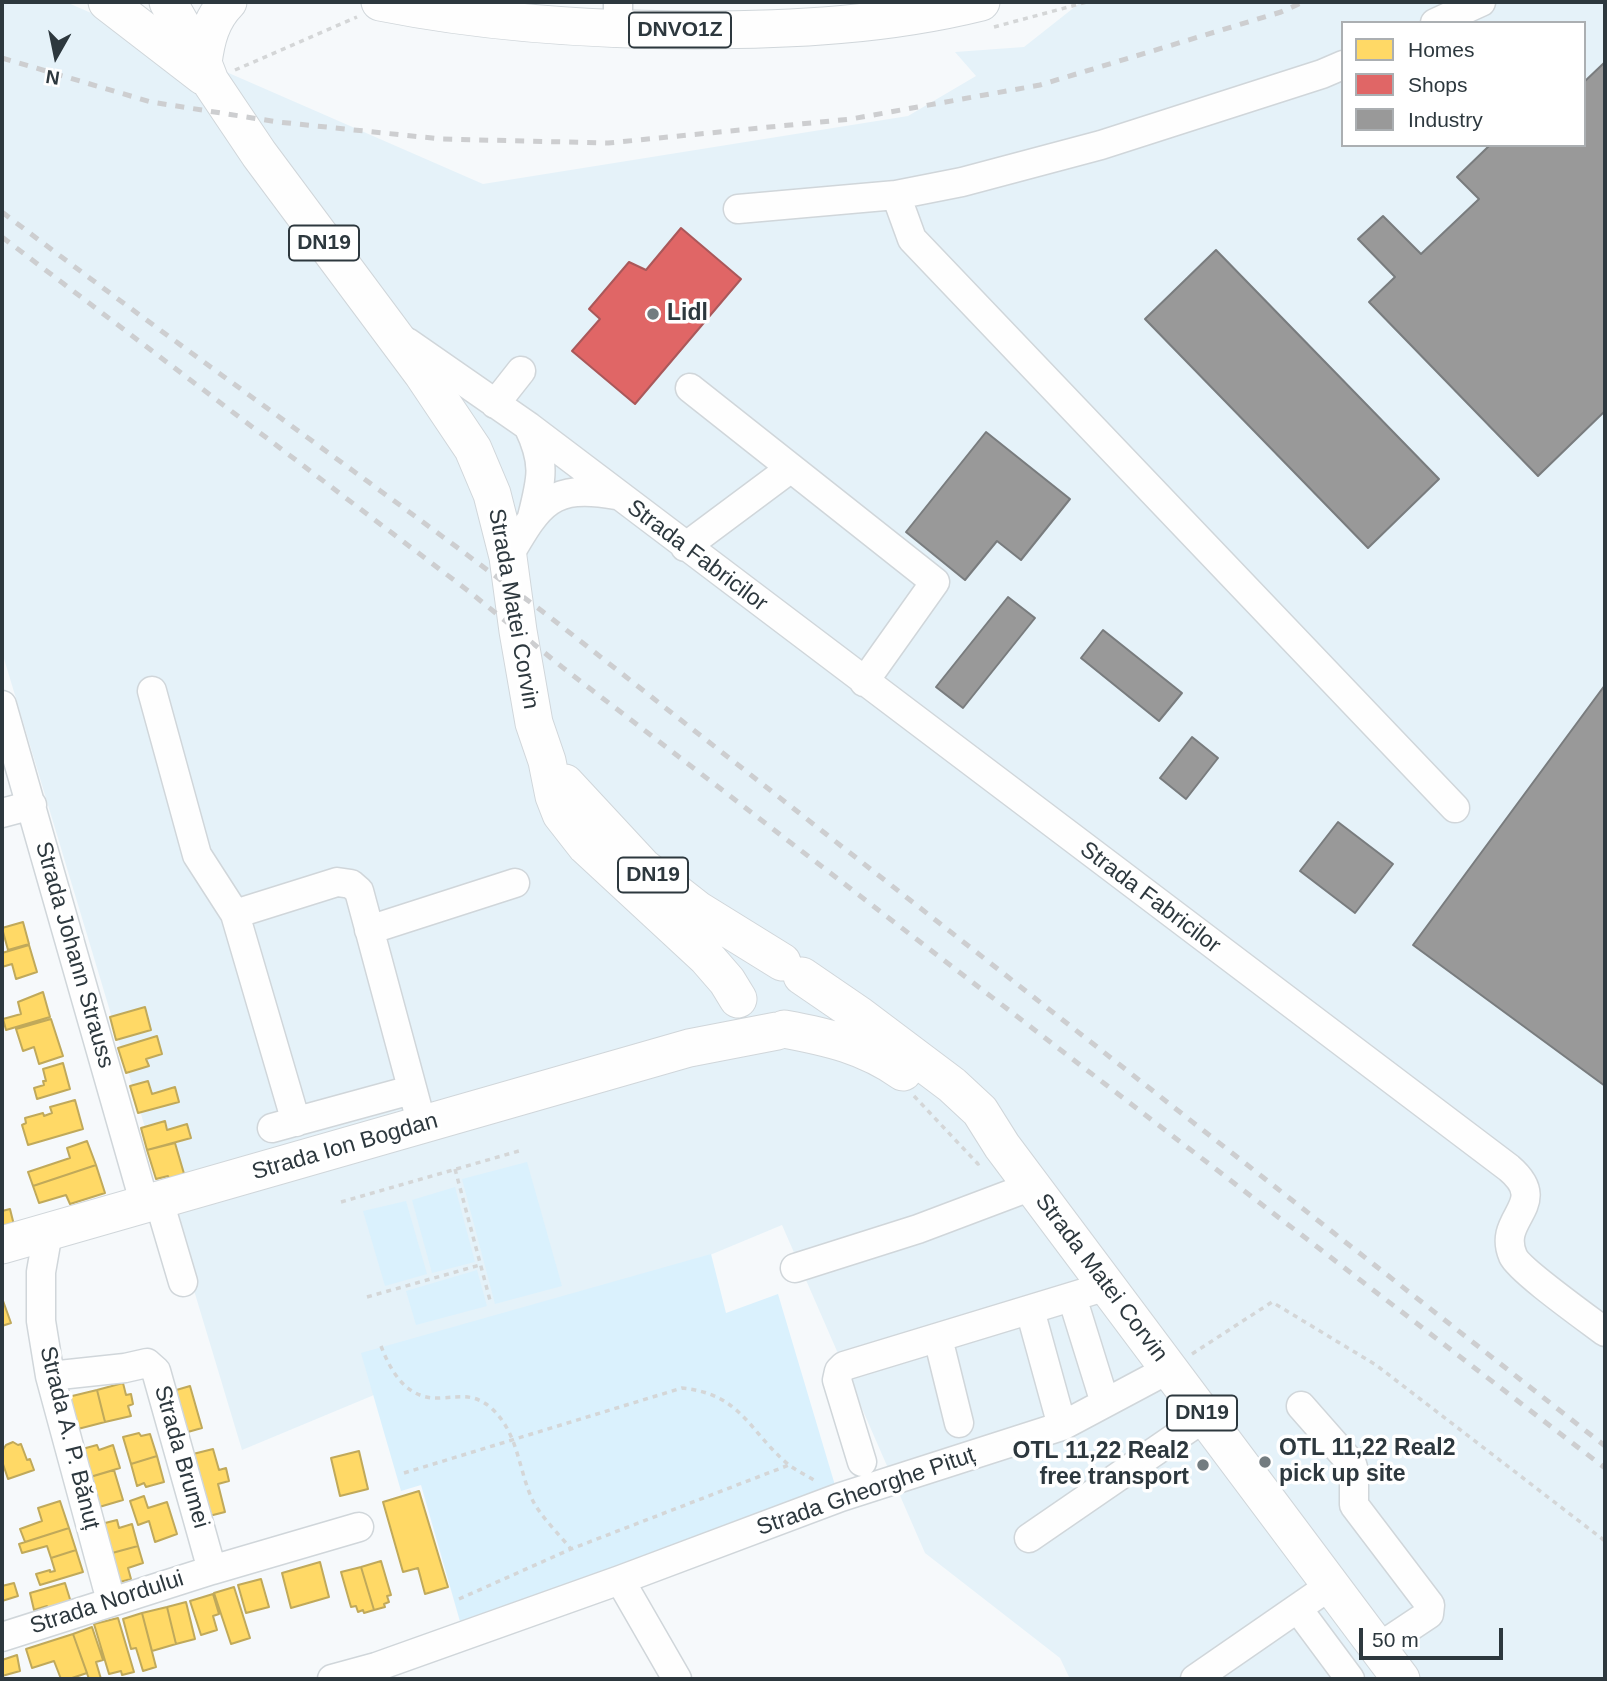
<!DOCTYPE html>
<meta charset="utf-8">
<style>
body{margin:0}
#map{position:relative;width:1607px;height:1681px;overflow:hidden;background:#f6f9fb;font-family:Helvetica,sans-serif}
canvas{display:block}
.frame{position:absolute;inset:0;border:4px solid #2d383e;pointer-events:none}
.legend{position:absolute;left:1341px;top:21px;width:245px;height:126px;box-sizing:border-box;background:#fff;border:2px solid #abafb2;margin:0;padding:9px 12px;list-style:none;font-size:21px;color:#2d383e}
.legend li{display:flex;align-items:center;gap:14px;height:35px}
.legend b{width:35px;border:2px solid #abafb2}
.north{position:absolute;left:21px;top:21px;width:70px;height:70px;-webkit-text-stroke:5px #fff;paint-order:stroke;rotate:189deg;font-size:19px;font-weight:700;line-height:28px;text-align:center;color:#2d383e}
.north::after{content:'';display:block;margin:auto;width:24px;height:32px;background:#2d383e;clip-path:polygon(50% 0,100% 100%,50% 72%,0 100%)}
.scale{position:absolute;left:1359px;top:1628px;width:144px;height:32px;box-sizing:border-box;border:4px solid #2d383e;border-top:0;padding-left:9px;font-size:21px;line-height:24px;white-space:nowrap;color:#2d383e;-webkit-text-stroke:5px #fff;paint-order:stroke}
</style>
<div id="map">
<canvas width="1607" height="1681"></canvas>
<div class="frame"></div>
<ul class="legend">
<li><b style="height:19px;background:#ffd966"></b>Homes</li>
<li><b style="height:19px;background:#e06666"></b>Shops</li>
<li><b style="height:19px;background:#999"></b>Industry</li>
</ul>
<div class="north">N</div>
<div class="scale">50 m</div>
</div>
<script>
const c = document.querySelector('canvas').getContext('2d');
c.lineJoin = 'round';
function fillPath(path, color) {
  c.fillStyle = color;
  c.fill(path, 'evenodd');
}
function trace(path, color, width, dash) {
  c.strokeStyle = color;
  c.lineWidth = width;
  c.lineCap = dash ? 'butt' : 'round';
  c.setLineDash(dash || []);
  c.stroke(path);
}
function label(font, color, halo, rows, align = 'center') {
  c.font = font + ' Helvetica,sans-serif';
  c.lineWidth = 7;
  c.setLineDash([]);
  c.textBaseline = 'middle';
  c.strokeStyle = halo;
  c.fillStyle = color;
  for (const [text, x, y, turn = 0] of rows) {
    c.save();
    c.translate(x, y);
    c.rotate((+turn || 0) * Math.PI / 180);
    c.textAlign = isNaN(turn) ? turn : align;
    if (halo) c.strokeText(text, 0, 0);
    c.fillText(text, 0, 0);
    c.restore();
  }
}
fillPath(new Path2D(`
 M2,2H66L483,184L908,116L976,76L955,52L1024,47L1081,2H1605V1679H1070L1060,1658L925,1553L782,1225L242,1450L2,652ZM1343,23H1584V145H1343Z`), '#e5f2f9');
fillPath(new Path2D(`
 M527,1162L562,1286L495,1304L462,1179Z
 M455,1187L475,1262L432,1273L412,1200Z
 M406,1201L427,1274L385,1286L363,1211Z
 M711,1254L726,1313L778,1294L837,1492L461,1625L421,1485L401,1491L361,1353Z
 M477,1270L487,1306L416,1325L406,1291Z`), '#daf1fd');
const homes = new Path2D(`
 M23,922L29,944L8,950L2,928Z
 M29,945L37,972L16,979L12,964L2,967V953Z
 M43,992L50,1017L6,1030L3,1019L21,1014L18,1002Z
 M145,1007L151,1030L116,1040L110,1017Z
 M51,1019L63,1056L39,1064L34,1047L23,1051L16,1029Z
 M157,1036L162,1054L146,1059L149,1066L126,1073L118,1048Z
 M63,1063L70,1089L37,1099L34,1088L44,1085L43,1081H46L43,1069Z
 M148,1081L152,1094L175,1087L179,1102L138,1113L130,1086Z
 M75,1100L83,1129L28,1145L22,1125L26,1123L25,1118L43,1113L44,1116L52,1113L50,1107Z
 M165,1121L167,1130L187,1124L191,1138L147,1150L141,1128Z
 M87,1141L96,1165L33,1186L28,1172L70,1158L67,1148Z
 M175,1143L185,1177L170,1182L168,1176L156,1179L147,1150Z
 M96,1165L105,1193L70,1204L66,1195L39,1203L33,1186Z
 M10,1209L15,1229L2,1232V1211Z
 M2,1298L11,1323L2,1326Z
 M123,1383L126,1395L131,1394L133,1404L128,1406L131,1416L105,1422L97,1390Z
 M190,1386L202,1428L177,1435L166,1393Z
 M97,1390L105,1422L74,1430L68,1397Z
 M139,1433L141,1436L150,1434L157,1456L131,1464L123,1437Z
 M13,1442L18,1445L21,1444L27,1460L30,1459L34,1470L8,1479L2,1461V1451L6,1445Z
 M97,1445L99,1450L113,1445L120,1468L80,1480L71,1452Z
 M213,1449L219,1470L226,1468L229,1481L218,1484L225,1512L201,1518L185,1456Z
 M359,1451L368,1489L340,1496L331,1458Z
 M157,1456L164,1482L146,1487L144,1483L137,1486L131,1464Z
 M114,1470L123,1500L89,1510L80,1480Z
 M419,1491L448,1587L425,1594L418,1568L403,1572L383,1502Z
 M144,1496L148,1508L167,1502L177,1534L155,1542L149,1521L138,1525L130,1501Z
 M60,1501L69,1528L25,1542L20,1529L42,1521L38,1508Z
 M117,1520L119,1528L132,1524L138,1546L101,1556L93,1526Z
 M69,1528L76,1550L51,1558L47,1546L22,1553L19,1544Z
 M138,1546L143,1563L128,1568L131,1579L109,1585L101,1556Z
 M76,1550L83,1572L40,1585L36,1574L50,1570V1572L55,1571L51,1558Z
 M381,1561L391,1595L387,1596L389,1602L384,1604L385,1607L374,1610L361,1567Z
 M320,1562L329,1597L291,1608L282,1573Z
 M361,1567L374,1610L364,1613L363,1610L358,1612L356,1606L351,1607L341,1572Z
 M261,1579L269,1607L246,1613L238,1585Z
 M14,1583L18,1596L2,1601V1586Z
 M65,1583L73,1609L50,1615L47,1606L34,1610L30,1593Z
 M234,1587L250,1638L231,1644L214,1593Z
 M213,1594L219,1614L213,1616L217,1630L201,1635L190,1601Z
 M186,1602L195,1639L176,1644L167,1607Z
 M167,1607L176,1644L152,1651L142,1613Z
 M142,1613L156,1667L143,1671L136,1648L131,1649L123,1619Z
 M118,1618L134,1672L122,1675L121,1671L109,1674L94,1624Z
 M92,1627L103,1660L96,1662L101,1679H89L73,1634Z
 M73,1634L87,1673L69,1679H61L54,1661L32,1668L26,1649Z
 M17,1655L20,1671L2,1676V1660Z`);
fillPath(homes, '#ffd966');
trace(homes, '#c0a95a', 2);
const shops = new Path2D(`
 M681,228L741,279L635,404L572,351L600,319L589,309L629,262L646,270Z`);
fillPath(shops, '#e06666');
trace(shops, '#aa585a', 2);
const industry = new Path2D(`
 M1605,62V411L1538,476L1369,302L1395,277L1358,239L1383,216L1421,254L1479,199L1457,177L1490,145H1584V82Z
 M1216,250L1439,479L1368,548L1145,319Z
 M986,432L1070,499L1021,560L997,541L965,580L906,532Z
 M1008,597L1035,618L963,708L936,687Z
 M1103,630L1182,693L1159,721L1081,658Z
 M1605,685V1086L1413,945Z
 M1192,737L1218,758L1186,799L1160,778Z
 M1338,822L1393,864L1355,913L1300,871Z`);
fillPath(industry, '#999');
trace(industry, '#797c7e', 2);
const minor = new Path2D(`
 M618,9V2
 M1435,23L1481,2
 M896,195L912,239L1455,808
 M738,209L896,195L962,182L1101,145L1322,74L1343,65
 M407,342L528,426L1509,1168C1552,1205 1496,1217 1513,1256C1519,1270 1588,1319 1605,1332
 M690,388L935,582L864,682
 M495,404L521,371
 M528,426C546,463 542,478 532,517
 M685,547L791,468
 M508,557C539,504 550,483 616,495
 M152,691L197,855L235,914L296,1122
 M2,705L145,1205
 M2,813L32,805
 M235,914L337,882L351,884L359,891L422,1125
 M369,930L515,883
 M272,1128L411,1090
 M159,1201L183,1282
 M48,1232L41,1272V1321L50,1376L111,1601
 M795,1268L918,1229L1032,1186
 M1072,1297L1105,1403
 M1030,1310L1062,1426
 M938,1338L959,1423
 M50,1376L125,1368L147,1363L156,1371L212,1570
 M1301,1406L1352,1464L1354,1471V1505L1430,1605L1429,1614L1378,1648
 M862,1462L837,1380L839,1371L844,1366L1107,1286
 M1029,1538L1205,1417
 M620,1580L677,1679
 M1298,1609L1350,1679
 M2,1637L212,1570L359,1527
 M332,1679L376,1667L620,1580L841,1497L1062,1426L1169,1369
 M1195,1679L1331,1585`);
const major = new Path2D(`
 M107,2L203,76
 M168,2L203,63L210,81L259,154L422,373L473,449L492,494L508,557L518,631L534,723L547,761L554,796L561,814L586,846L707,958L727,981L738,999
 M380,2C485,23 590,30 696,30C792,30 888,25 981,2
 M203,63C206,40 211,19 228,2
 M565,783L643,867L698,910L782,962
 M802,976L859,1015L952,1085L980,1111L1002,1146L1401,1679
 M784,1029C828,1037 866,1046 903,1072
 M2,1245L689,1048L777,1031`);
trace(minor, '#d0d6da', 31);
trace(major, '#d0d6da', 39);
trace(new Path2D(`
 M994,27L1087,2
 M235,70L357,17
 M914,1096L978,1164L981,1162
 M455,1169L491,1304
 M341,1202L519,1151
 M367,1297L480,1265
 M381,1346C391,1372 407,1400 440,1398C460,1397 473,1393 490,1407C518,1431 518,1468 532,1499C540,1516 559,1534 571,1549
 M1192,1354L1272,1302L1376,1365L1605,1541
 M404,1473L682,1388C742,1394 749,1432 789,1465C797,1471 808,1476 817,1482
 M459,1599L571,1549L789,1465`), '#d4d6d7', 3.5, [5, 5]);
trace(minor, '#fefefe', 28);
trace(major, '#fefefe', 37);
trace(new Path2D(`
 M2,58L151,102L278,122L441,139L608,143L851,119L1040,85L1281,12L1303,2
 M2,212C183,350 370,480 551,618L1605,1446
 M2,237L471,593L562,667L1605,1468`), '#cdced0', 5, [9, 9]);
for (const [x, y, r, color] of [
 [653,314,7,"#737c80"],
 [1265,1462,7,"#737c80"],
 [1203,1465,7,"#737c80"]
]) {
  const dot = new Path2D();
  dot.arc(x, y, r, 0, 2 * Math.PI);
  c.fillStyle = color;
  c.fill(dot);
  trace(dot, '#fff', 2.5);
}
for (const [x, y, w] of [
 [680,30,102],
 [324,243,70],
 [653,875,70],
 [1202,1413,70]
]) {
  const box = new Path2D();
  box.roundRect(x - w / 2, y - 17.5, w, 35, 5);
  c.fillStyle = '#fff';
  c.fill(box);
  trace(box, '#2d383e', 2);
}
label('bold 21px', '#2d383e', null, [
 ["DNVO1Z",680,30],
 ["DN19",324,243],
 ["DN19",653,875],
 ["DN19",1202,1413]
]);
label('bold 23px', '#2d383e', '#fff', [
 ["Lidl",667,314],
 ["OTL 11,22 Real2",1279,1449],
 ["pick up site",1279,1475],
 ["OTL 11,22 Real2",1189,1452,"right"],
 ["free transport",1189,1478,"right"]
], 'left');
label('23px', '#2d383e', '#fff', [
 ["Strada Fabricilor",697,556,37],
 ["Strada Matei Corvin",513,609,80],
 ["Strada Fabricilor",1150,898,37],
 ["Strada Johann Strauss",74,955,74],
 ["Strada Ion Bogdan",345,1147,-16],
 ["Strada Matei Corvin",1101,1278,53],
 ["Strada A. P. Bănuț",69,1438,76],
 ["Strada Brumei",181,1457,74],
 ["Strada Gheorghe Pituț",866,1492,-19],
 ["Strada Nordului",107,1603,-18]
]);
</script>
